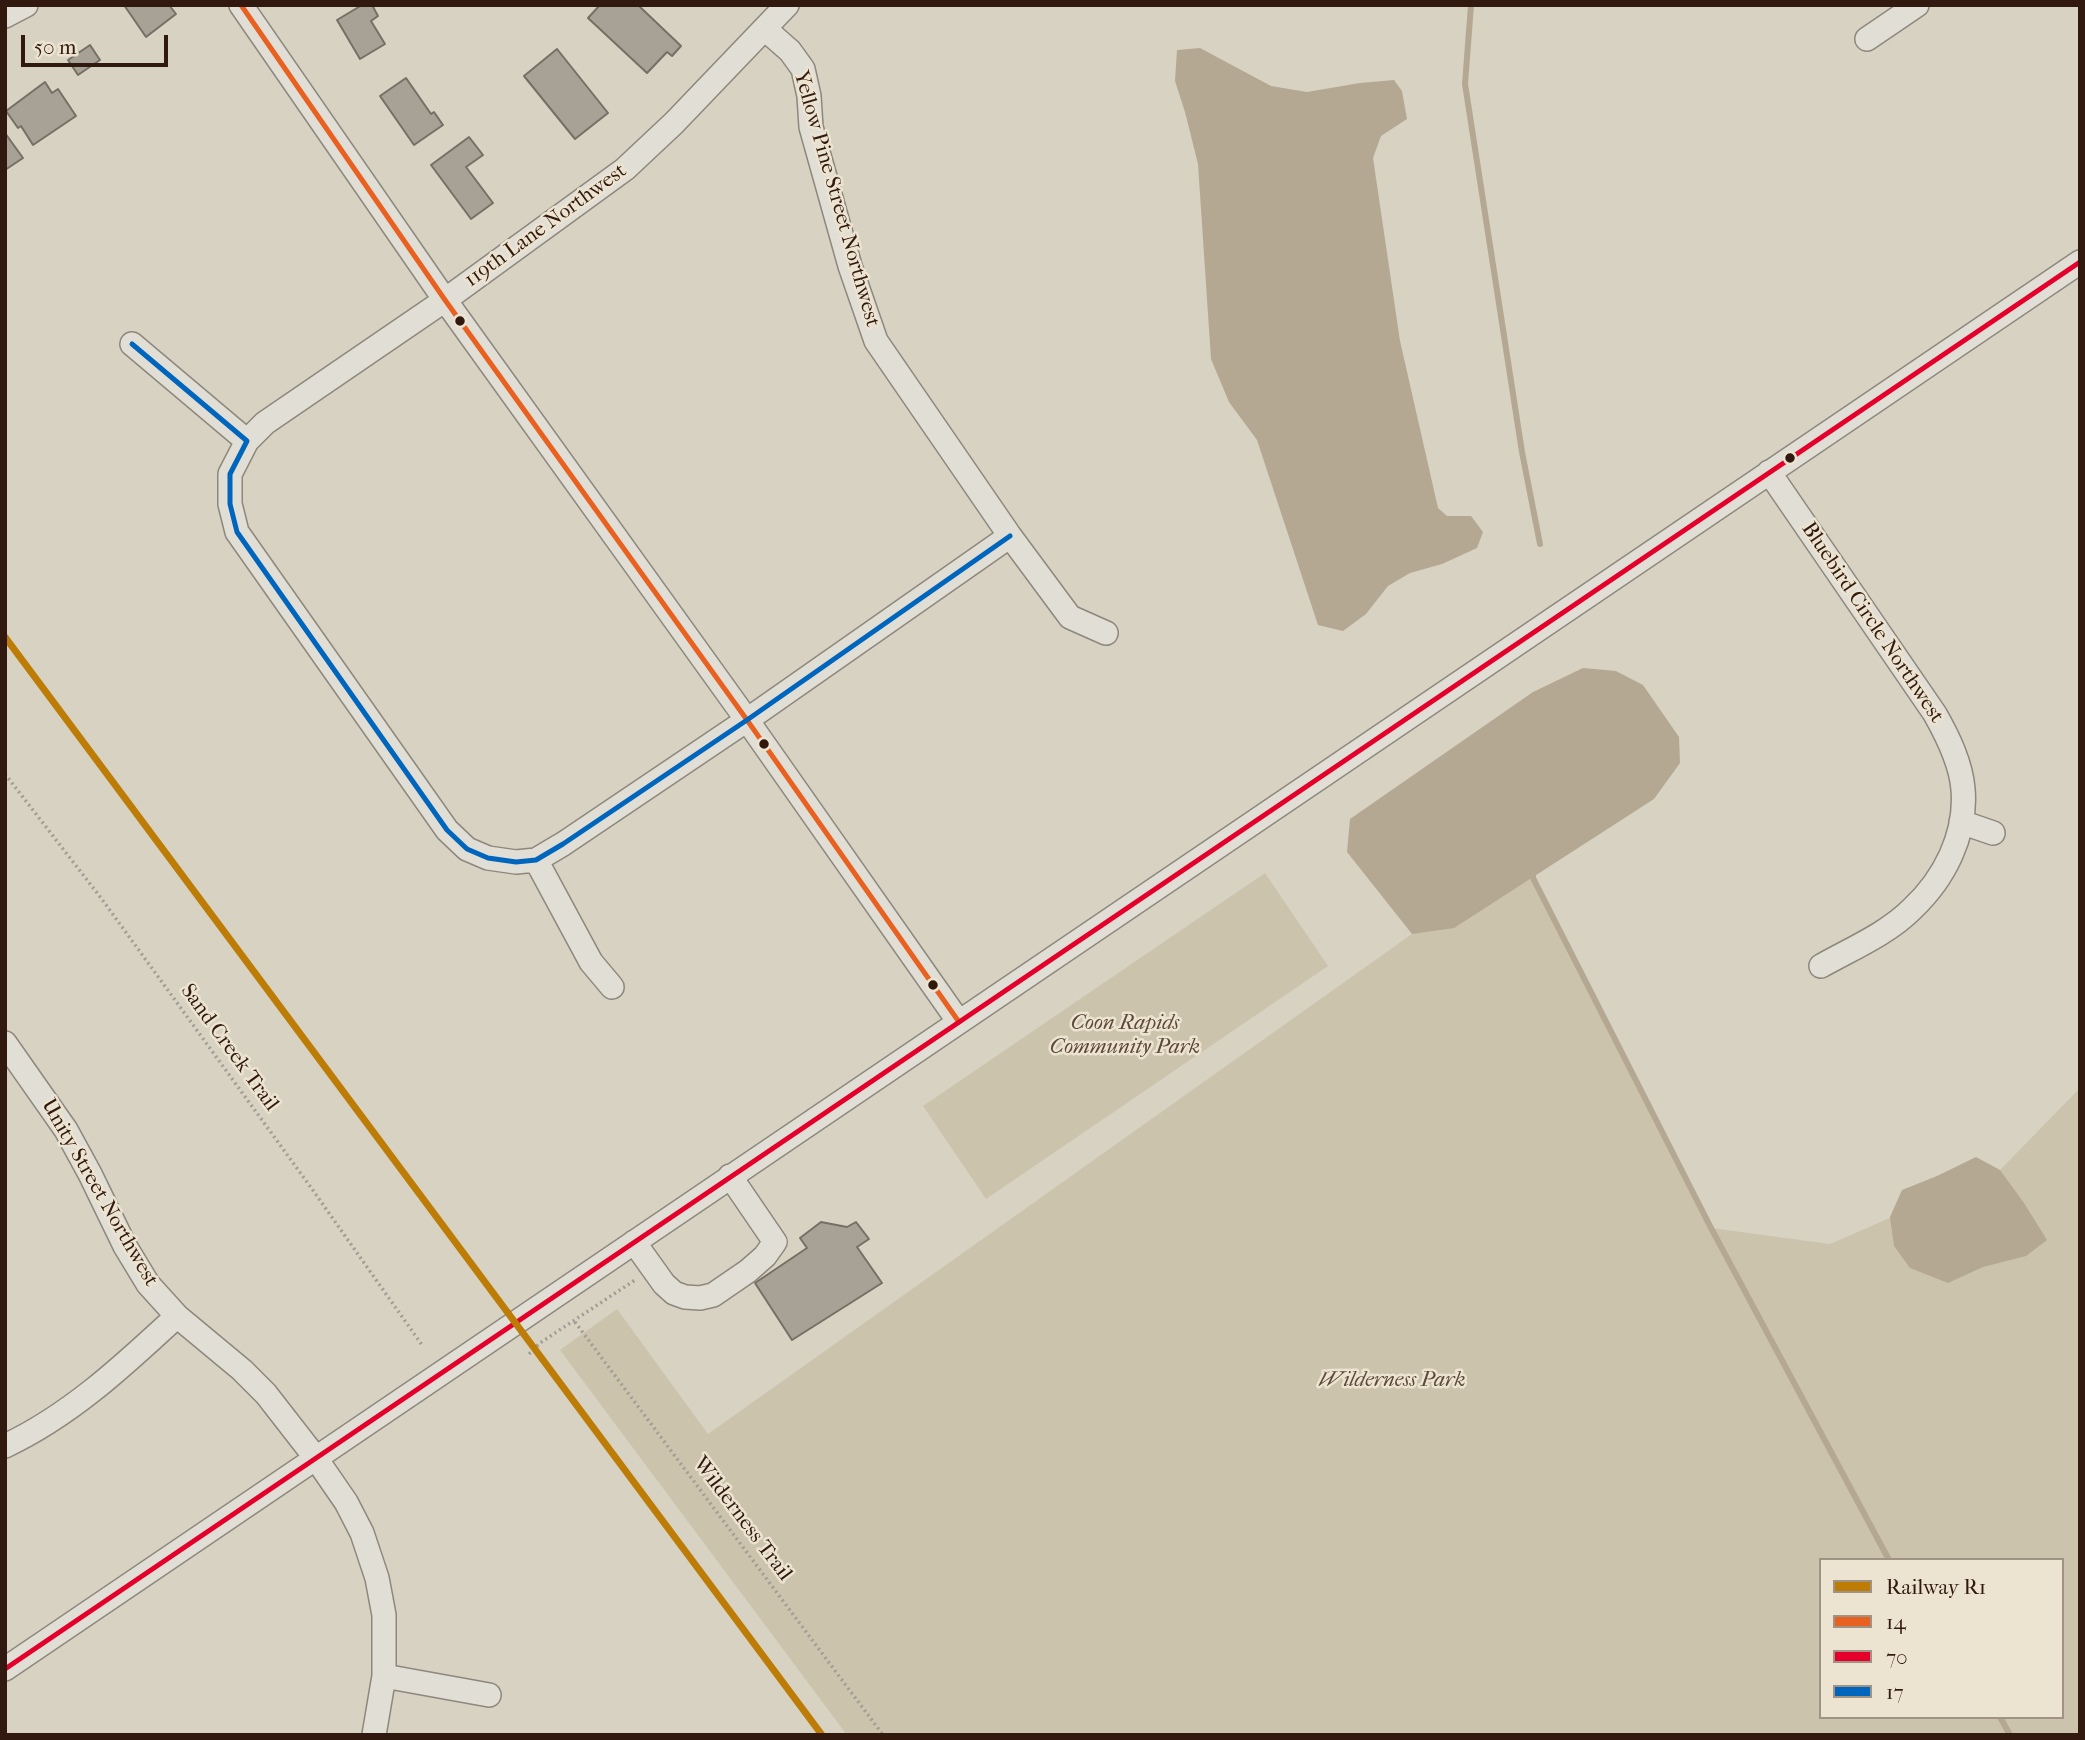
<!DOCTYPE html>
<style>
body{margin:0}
#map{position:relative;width:2085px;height:1740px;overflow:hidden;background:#d7d2c1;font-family:"IM FELL French Canon",serif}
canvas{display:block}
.frame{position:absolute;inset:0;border:7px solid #311910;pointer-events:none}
.legend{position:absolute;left:1819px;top:1558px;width:245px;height:161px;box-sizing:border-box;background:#ece4d0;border:2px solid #a19383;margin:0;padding:9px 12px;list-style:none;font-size:21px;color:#311910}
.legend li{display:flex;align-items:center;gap:14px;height:35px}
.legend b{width:35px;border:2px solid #a19383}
.scale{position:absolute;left:21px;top:35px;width:147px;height:32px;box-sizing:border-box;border:4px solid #311910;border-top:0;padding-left:9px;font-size:21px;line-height:24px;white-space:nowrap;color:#311910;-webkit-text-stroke:5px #ece4d0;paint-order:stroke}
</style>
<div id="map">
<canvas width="2085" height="1740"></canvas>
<div class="frame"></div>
<ul class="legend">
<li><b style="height:9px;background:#bc7c05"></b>Railway R1</li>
<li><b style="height:9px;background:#e86121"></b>14</li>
<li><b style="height:9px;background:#e4002b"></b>70</li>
<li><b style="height:9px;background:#0065bd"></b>17</li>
</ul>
<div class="scale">50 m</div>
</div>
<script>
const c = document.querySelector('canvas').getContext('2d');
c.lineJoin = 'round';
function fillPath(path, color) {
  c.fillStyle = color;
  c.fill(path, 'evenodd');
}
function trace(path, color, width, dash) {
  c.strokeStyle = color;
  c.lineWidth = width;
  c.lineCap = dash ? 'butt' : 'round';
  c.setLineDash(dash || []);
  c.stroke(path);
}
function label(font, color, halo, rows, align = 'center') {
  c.font = font + ' "IM FELL French Canon",serif';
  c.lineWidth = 5;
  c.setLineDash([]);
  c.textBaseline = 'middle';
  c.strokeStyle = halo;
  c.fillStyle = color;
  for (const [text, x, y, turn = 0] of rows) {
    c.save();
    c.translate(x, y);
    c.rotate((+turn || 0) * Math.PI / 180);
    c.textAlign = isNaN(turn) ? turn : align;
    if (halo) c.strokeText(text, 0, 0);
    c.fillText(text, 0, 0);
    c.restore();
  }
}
fillPath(new Path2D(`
 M1265,873L1328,966L986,1199L923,1106Z
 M1533,878L1711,1228L1830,1244L2000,1170L2080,1088V1735H847L560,1350L617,1309L708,1434L1412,934ZM1821,1560H2062V1717H1821Z`), '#ccc3ac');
fillPath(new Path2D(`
 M1200,48L1271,86L1307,92L1360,83L1394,80L1402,91L1407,119L1381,136L1373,158L1400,341L1438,508L1447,516H1471L1483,532L1477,548L1442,564L1410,573L1388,586L1366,614L1343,631L1318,625L1257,440L1229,402L1211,359L1198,164L1185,112L1175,81L1177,50Z
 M1583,668L1616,671L1643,685L1679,737L1680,763L1654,799L1454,928L1412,934L1347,852L1350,819L1533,692Z
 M1976,1157L2000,1170L2024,1203L2047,1240L2026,1256L1983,1267L1948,1283L1910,1268L1894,1246L1890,1217L1902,1190L1937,1176Z`), '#b4a892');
trace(new Path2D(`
 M1471,5L1465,84L1522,452L1540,544
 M1533,872V878L1711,1228L1889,1560
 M2000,1717L2010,1735`), '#b4a892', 6);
const building = new Path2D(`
 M124,5H169L176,14L146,37Z
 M362,5H372L378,16L371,21L385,44L360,59L337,20Z
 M600,5H638L681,46L672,56L667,52L647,73L588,18Z
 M90,45L100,60L78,75L68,60Z
 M557,49L608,113L575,139L524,76Z
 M406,78L431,114L434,112L443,125L414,145L380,96Z
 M45,82L52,93L58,89L76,116L33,145L21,126L18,128L6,111Z
 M5,133L23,158L5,170Z
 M469,137L483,155L466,167L493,203L471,219L431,165Z
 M821,1222L847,1227L856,1222L869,1239L857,1247L882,1283L792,1340L755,1283L807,1248L800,1238Z`);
fillPath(building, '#a8a296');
trace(building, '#766f66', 2);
const minor = new Path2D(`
 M241,5L445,300L747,720L959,1022
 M5,16L26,5
 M765,29L790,51L803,69L809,96L811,127L850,266L876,341L1010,536L1070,617L1106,633
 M1867,39L1917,5
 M132,344L247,441L230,474V504L237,532L447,830L467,849L488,858L516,862L536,860L563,844L747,720L1010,536
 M247,441L265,423L445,300L625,169L674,123L787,5
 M1769,472L1935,714C1948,737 1961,763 1963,789C1967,835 1944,879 1912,909C1887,934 1851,949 1821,966
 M1961,822L1993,833
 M536,860L591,962L612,987
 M5,1043L66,1130L90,1174L125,1246L148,1284L177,1316L242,1370L266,1394L315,1457L346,1502L362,1533L377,1578L384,1615V1676L374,1735
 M634,1242L664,1284L674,1293L685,1297L700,1298L713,1295L748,1271L765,1256L775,1242L730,1176
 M5,1446C71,1415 124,1365 177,1316
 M5,1669L2080,262
 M384,1676L489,1695`);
trace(minor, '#8e877d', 26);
trace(new Path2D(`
 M5,774L101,898L312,1189L422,1345
 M575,1322L883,1735
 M529,1354L540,1343L635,1280`), '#a19c95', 3.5, [2, 3.5]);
trace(minor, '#e1ded5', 23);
trace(new Path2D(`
 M241,5L445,300L747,720L959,1022`), '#e86121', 5);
trace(new Path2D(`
 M5,1669L2080,262`), '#e4002b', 5);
trace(new Path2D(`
 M132,344L247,441L230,474V504L237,532L447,830L467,849L488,858L516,862L536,860L563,844L747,720L1010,536`), '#0065bd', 5);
trace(new Path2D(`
 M5,637L822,1735`), '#bc7c05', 7);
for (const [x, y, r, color] of [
 [460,321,6,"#311910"],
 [1790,458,6,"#311910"],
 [764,744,6,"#311910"],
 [933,985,6,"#311910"]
]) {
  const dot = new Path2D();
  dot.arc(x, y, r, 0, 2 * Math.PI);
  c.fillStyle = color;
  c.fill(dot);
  trace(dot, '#ece4d0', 2.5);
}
label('21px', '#311910', '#ece4d0', [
 ["Yellow Pine Street Northwest",836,199,74],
 ["119th Lane Northwest",546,226,-36],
 ["Bluebird Circle Northwest",1872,623,56],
 ["Sand Creek Trail",229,1048,54],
 ["Unity Street Northwest",99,1193,60],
 ["Wilderness Trail",742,1519,53]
]);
label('italic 21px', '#5d483a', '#ece4d0', [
 ["Coon Rapids",1125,1024],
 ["Community Park",1125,1048],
 ["Wilderness Park",1392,1381]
]);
</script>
